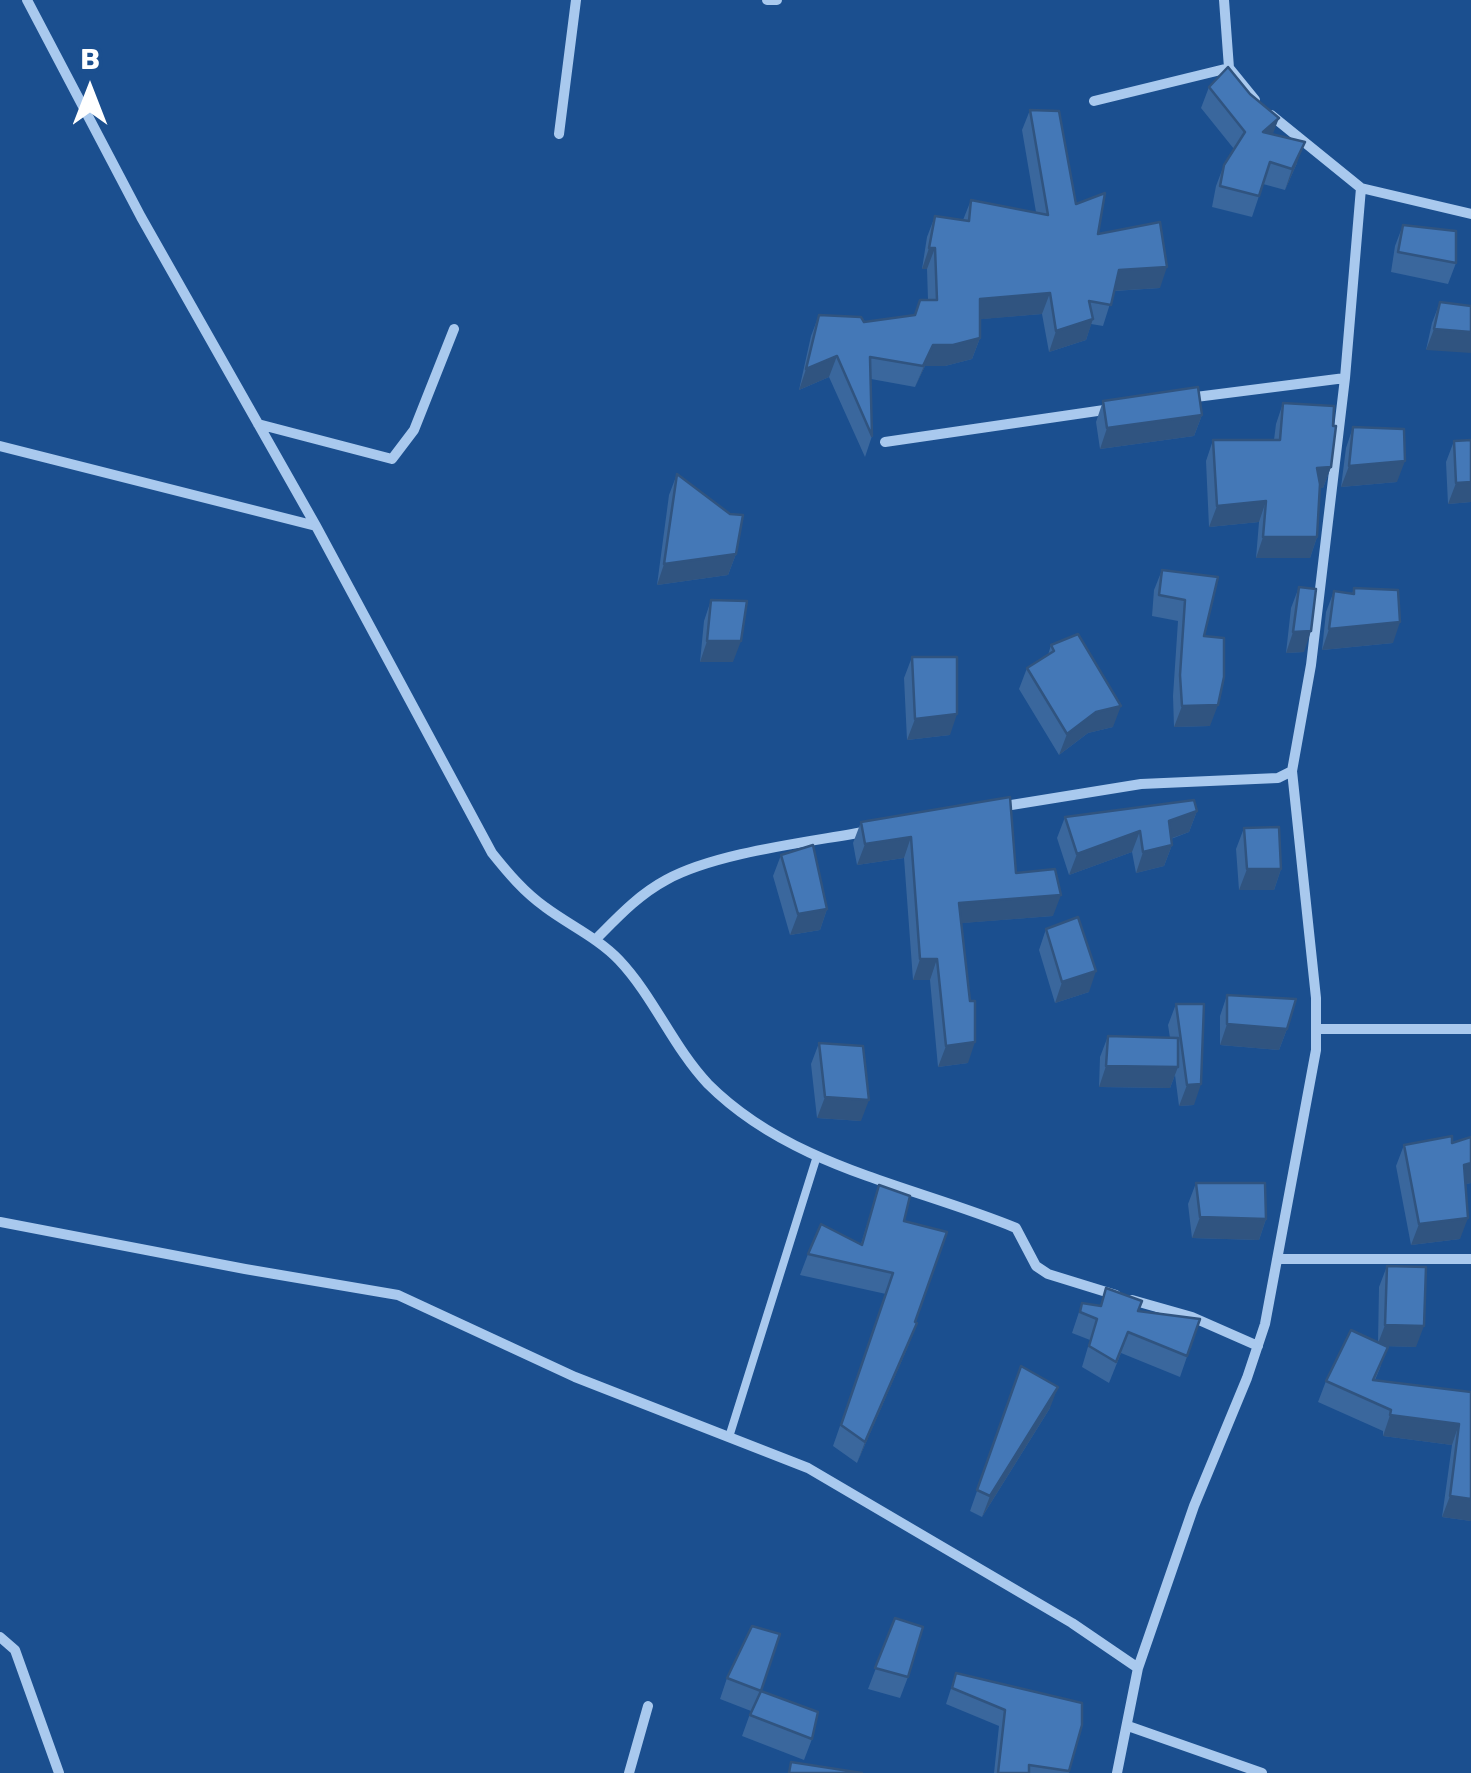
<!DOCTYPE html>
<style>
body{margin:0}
#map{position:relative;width:1471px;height:1773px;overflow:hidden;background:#1b4f8f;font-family:Rubik,sans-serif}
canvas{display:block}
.north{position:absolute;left:40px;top:40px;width:100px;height:100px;-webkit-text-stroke:8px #1b4f8f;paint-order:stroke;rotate:0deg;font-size:28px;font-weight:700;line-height:40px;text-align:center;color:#fff}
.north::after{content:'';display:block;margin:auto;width:35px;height:45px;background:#fff;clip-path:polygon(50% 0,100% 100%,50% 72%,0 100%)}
</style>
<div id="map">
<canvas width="1471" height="1773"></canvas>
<div class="north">B</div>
</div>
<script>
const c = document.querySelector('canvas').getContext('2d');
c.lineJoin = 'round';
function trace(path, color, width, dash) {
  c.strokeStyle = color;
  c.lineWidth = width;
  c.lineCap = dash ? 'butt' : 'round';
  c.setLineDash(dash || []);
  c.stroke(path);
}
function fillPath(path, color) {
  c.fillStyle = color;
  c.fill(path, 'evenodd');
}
trace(new Path2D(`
 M729,1437L817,1156`), '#a9c9ee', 8);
trace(new Path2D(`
 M27,0L141,217L316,526L492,853C508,873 524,892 545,907C569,925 598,938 619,960C654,997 673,1047 708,1084C791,1167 911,1185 1016,1228L1036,1266L1048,1274L1116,1295
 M767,0H777
 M1224,0L1229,68L1255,100
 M1094,101L1229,68
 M1271,115L1361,188L1471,214
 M559,134L576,0
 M1188,398L1345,378
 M258,424L392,459L414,430L454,329
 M885,442L1111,409
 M0,446L316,526
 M999,807L1141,784L1278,778L1292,771L1311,665L1345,378L1361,188
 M595,940C617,918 638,895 666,880C717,852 811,842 869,831
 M1318,1029H1471
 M0,1222L245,1269L398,1295L575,1377L808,1468L1072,1623L1138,1668L1117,1773
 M1278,1259H1471
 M1132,1300L1192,1317L1258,1346
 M0,1637L15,1650L59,1773
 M1138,1668L1194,1506L1247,1378L1265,1324L1316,1050V998L1292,771
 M1128,1726L1262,1773
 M629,1773L648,1706`), '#a9c9ee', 10);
fillPath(new Path2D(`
 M1209,87L1273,135L1297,163L1285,190L1263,184L1252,217L1212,207L1216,186L1224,165L1234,149L1201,108Z
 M1030,110L1076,204L1098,234L1160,288L1114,291L1103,326L1091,324L1086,340L1049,352L1042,314L980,319V338L972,359L945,366H925L915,387L871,379L872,436L865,457L829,377L799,390L811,336L819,315L864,322L914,316L920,300H928L927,269H922L927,237L935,216L963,220L971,200L1036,212L1022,130Z
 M1403,225L1456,263L1448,284L1391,272L1395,246Z
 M1440,302L1471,306L1426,350L1432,323Z
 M1103,401L1202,415L1194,436L1100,449L1096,422Z
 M1283,403L1331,467L1323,488H1320L1317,537L1310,558H1256L1259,522L1209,527L1206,461L1213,440H1274L1276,424Z
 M1353,427L1397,482L1341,487L1346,448Z
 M1471,440V502L1448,504L1446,462L1454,441Z
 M677,474L730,514L736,554L728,575L657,585L669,495Z
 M1162,570L1218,577L1204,636L1210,726L1174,727L1173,696L1178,621L1152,616L1154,590Z
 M1299,587L1304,652L1286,653L1291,608Z
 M1354,588L1393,643L1322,650L1326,612L1334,591L1352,594Z
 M711,600L733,662H700L704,621Z
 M1051,645L1113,727L1088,733L1059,755L1019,689L1027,668L1048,655Z
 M912,657L950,735L907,740L904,678Z
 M1197,811L1189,832L1171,839L1172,845L1164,866L1136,873L1132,852L1069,875L1057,838L1065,817Z
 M861,822L1016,873L1053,916L961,923L968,1063L938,1067L930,980H913L904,858L857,865L853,843Z
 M1244,828L1281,869L1274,890H1239L1236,849Z
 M781,855L827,909L820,930L790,935L773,876Z
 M1046,929L1089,992L1055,1003L1039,950Z
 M1227,995L1287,1029L1279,1050L1220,1045V1016Z
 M1176,1004L1194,1105L1179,1106L1175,1075L1170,1088L1099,1087L1100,1057L1108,1036L1170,1038L1168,1025Z
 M819,1043L861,1121L817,1118L811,1064Z
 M1471,1137V1183L1466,1184L1460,1239L1411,1245L1396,1166L1404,1145L1452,1143Z
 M1196,1183L1266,1219L1259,1240L1192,1238L1188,1204Z
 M879,1185L904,1221L915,1322L909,1344L857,1463L833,1446L886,1294L800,1275L808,1254L861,1244Z
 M1387,1266L1416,1347L1386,1346L1380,1368L1375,1380L1471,1392V1521L1442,1517L1452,1445L1383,1436V1431L1318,1402L1326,1381L1378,1343L1379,1287Z
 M1106,1288L1138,1311L1200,1319L1180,1377L1121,1353L1109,1383L1082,1367L1090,1340L1072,1333L1082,1303L1100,1306Z
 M1021,1366L1050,1408L982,1517L970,1511Z
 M895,1618L908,1677L900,1698L868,1689Z
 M956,1673L1082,1725L1069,1773H994L999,1726L946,1704Z
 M727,1678L761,1691L812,1739L804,1760L742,1736L751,1711L720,1699Z`), '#3a679d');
fillPath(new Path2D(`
 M1279,118L1271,139L1263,132Z
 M1305,142L1297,163L1285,190L1292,169Z
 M929,248H935L927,269H922Z
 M1167,267L1160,288L1111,291L1119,270Z
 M1050,293L1042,314L972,320L980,299Z
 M1093,319L1086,340L1049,352L1056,331Z
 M1434,329L1471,332V353L1426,350Z
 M980,338L972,359L945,366H925L915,387L933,345Z
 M837,356L829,377L799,390L806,369Z
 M1202,415L1194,436L1100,449L1107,428Z
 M1405,461L1397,482L1341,487L1349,466Z
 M1331,467L1323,488L1309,489L1317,468Z
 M1471,482V502L1448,504L1456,483Z
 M1266,501L1259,522L1209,527L1217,506Z
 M1263,537H1317L1310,558H1256Z
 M736,554L728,575L657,585L664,564Z
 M1400,622L1393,643L1322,650L1329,629Z
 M1311,631L1304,652L1286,653L1293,632Z
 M707,641H741L733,662H700Z
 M1218,705L1210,726L1174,727L1182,706Z
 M1121,706L1113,727L1088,733L1059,755L1067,734L1096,712Z
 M957,714L950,735L907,740L915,719Z
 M1197,811L1189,832L1161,842L1169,821Z
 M1140,831L1132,852L1069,875L1077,854Z
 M911,837L904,858L857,865L865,844Z
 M1172,845L1164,866L1136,873L1143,852Z
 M1247,869H1281L1274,890H1239Z
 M1061,895L1053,916L951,924L959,903Z
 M827,909L820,930L790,935L798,914Z
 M920,959H937L930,980H913Z
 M1096,971L1089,992L1055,1003L1062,982Z
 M1227,1024L1287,1029L1279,1050L1220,1045Z
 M975,1042L968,1063L938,1067L946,1046Z
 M1106,1066L1178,1067L1170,1088L1099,1087Z
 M1201,1084L1194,1105L1179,1106L1187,1085Z
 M825,1097L869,1100L861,1121L817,1118Z
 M1471,1163V1183L1457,1186L1464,1165Z
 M1200,1217L1266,1219L1259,1240L1192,1238Z
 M1468,1218L1460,1239L1411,1245L1419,1224Z
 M917,1323L909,1344L857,1463L865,1442Z
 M1385,1325L1424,1326L1416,1347L1377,1346Z
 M1058,1387L1050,1408L982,1517L990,1496Z
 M1390,1415L1459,1424L1452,1445L1383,1436Z
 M1450,1496L1471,1499V1521L1442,1517Z`), '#305480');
const building = new Path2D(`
 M1228,67L1250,94L1279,118L1263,132L1305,142L1292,169L1270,162L1259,196L1220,186L1224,165L1245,132L1209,87Z
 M1030,110L1059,111L1076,204L1105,193L1098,234L1160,222L1167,267L1119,270L1111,305L1089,301L1093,319L1056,331L1050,293L980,299V338L953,345H933L923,366L870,357L872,436L837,356L806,369L819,315L861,317L864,322L915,315L920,300H937L935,248H929L935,216L969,221L971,200L1048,215Z
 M1403,225L1456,231V263L1398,252Z
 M1440,302L1471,306V332L1434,329Z
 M1198,387L1202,415L1107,428L1103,401Z
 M1283,403L1334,406L1333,426H1336L1331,467L1317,468L1320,484L1317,537H1263L1266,501L1217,506L1213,440H1280Z
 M1353,427L1404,429L1405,461L1349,466Z
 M1471,440V482L1456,483L1454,441Z
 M677,474L730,514L743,515L736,554L664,564Z
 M1162,570L1218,577L1204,636L1224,638V677L1218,705L1182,706L1180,675L1185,600L1159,595Z
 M1299,587L1316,589L1311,631L1293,632Z
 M1354,588L1398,590L1400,622L1329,629L1334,591L1354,594Z
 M711,600L747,601L741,641H707Z
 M1078,634L1121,706L1096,712L1067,734L1027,668L1054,651L1051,645Z
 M912,657H957V714L915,719Z
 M1010,797L1016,873L1055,869L1061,895L959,903L970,1001H975V1042L946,1046L937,959H920L911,837L865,844L861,822Z
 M1194,800L1197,811L1169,821L1172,845L1143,852L1140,831L1077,854L1065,817Z
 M1279,827L1281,869H1247L1244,828Z
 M813,845L827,909L798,914L781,855Z
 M1078,917L1096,971L1062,982L1046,929Z
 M1227,995L1296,999L1287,1029L1227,1024Z
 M1176,1004H1204L1201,1084L1187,1085Z
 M1108,1036L1178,1038V1067L1106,1066Z
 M819,1043L863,1046L869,1100L825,1097Z
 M1452,1136V1143L1471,1137V1163L1464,1165L1468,1218L1419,1224L1404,1145Z
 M1196,1183H1265L1266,1219L1200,1217Z
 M879,1185L910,1196L904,1221L947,1232L915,1322L917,1323L865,1442L841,1425L893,1273L808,1254L821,1224L862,1245Z
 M1387,1266L1426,1267L1424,1326L1385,1325Z
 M1106,1288L1142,1301L1138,1311L1200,1319L1187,1356L1128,1332L1116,1362L1089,1346L1097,1319L1080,1312L1082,1303L1101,1306Z
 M1351,1330L1388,1347L1373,1380L1471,1392V1499L1450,1496L1459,1424L1390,1415L1391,1410L1326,1381Z
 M1021,1366L1058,1387L990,1496L977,1490Z
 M895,1618L923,1627L908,1677L875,1668Z
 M752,1626L780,1634L761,1691L727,1678Z
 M956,1673L1082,1703V1725L1069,1771L1029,1765V1773H998L1005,1710L952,1688Z
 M761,1691L818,1712L812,1739L750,1715Z
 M791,1762L862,1773H789Z`);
fillPath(building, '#4478b7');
trace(building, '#305480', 2.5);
</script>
